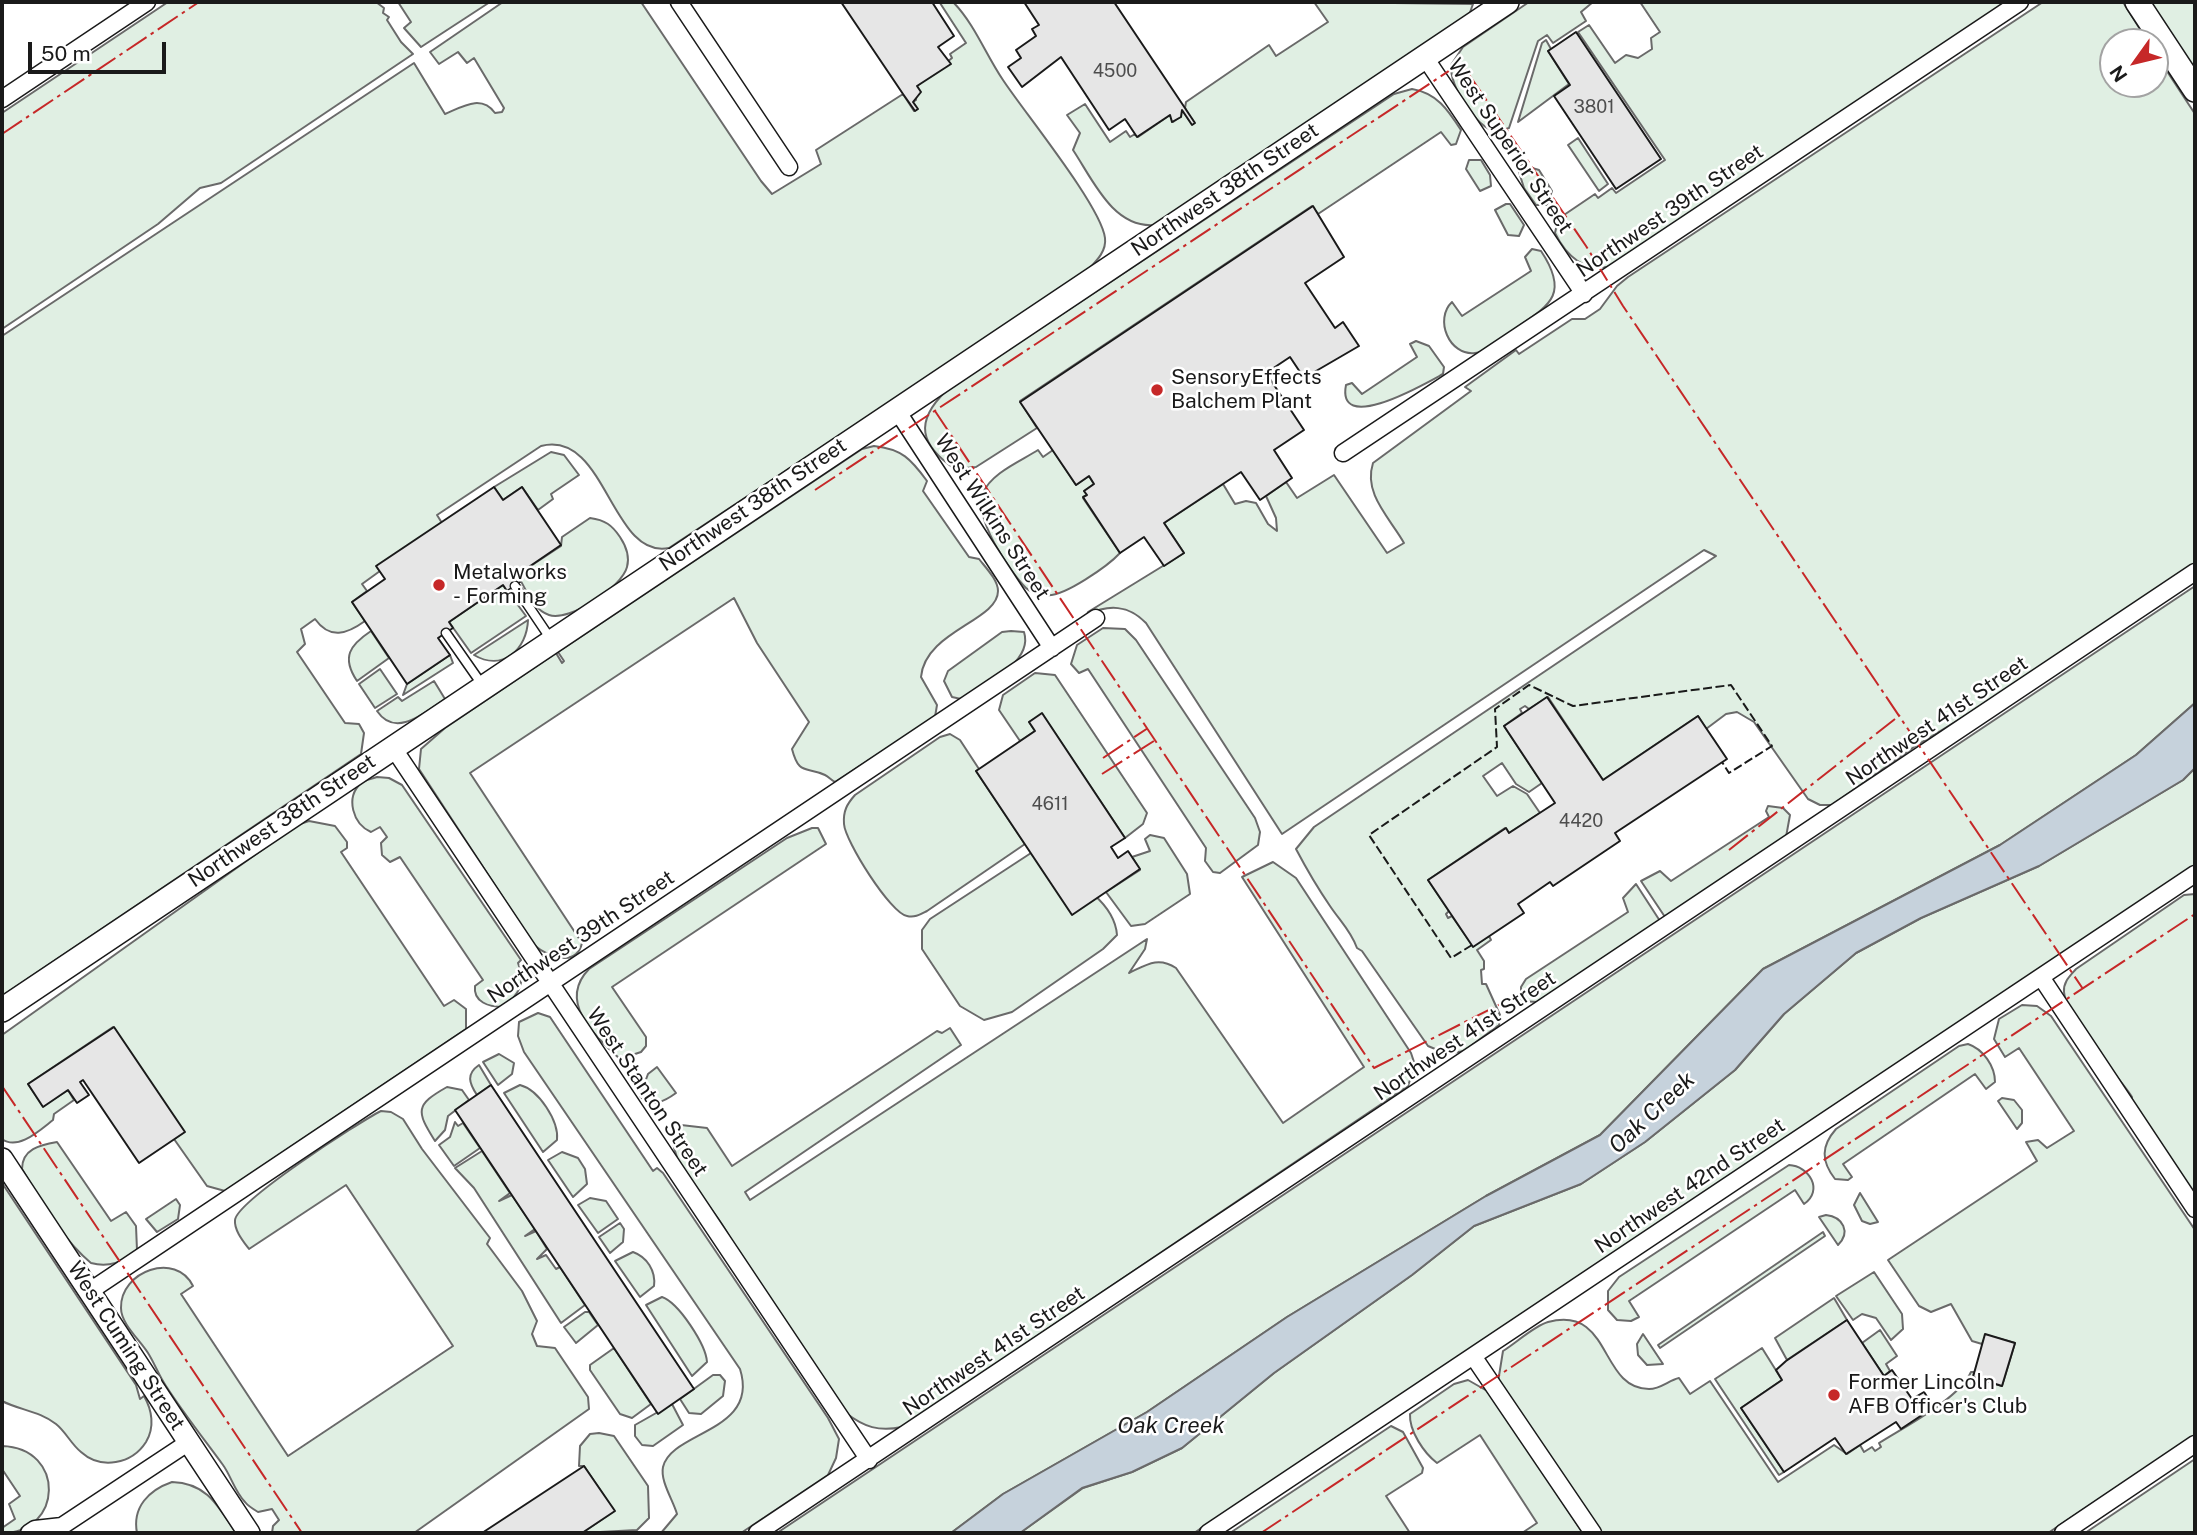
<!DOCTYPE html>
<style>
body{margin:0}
#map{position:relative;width:2197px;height:1535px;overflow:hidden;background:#fff;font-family:"Public Sans",sans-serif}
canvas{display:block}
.frame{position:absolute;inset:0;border:4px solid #1a1a1a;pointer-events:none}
.north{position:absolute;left:2099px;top:28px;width:70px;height:70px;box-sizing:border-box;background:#fff;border:2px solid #a3a3a3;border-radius:50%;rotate:236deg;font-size:19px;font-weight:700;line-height:28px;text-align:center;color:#1a1a1a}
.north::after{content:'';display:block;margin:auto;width:24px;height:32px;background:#c62828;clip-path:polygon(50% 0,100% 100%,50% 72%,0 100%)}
.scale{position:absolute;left:28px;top:42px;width:138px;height:32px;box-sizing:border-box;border:4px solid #1a1a1a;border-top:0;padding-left:9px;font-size:21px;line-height:24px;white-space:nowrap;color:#1a1a1a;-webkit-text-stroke:5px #fff;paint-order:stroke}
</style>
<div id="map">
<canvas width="2197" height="1535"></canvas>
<div class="frame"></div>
<div class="north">N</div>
<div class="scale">50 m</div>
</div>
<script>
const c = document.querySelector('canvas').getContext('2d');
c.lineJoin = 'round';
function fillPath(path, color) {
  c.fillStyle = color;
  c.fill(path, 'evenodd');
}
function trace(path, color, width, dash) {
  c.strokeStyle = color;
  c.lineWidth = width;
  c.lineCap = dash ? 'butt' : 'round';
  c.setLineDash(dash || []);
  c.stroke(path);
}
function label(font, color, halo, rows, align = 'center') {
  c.font = font + ' "Public Sans",sans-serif';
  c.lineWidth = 5;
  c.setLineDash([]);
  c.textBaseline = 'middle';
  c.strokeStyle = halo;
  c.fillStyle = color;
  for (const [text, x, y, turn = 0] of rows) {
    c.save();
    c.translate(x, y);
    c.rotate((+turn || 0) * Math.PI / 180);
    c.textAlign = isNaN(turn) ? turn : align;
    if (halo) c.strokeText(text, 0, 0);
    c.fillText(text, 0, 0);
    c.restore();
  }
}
const green = new Path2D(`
 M168,2H376L384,8L383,13L389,17L387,20L401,42L413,54L221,183L200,188L158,224L2,329V113Z
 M398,2H490L421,47L404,28L411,22Z
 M503,2H641L761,181L772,194L821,164L816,150L903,94L914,111L917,109L913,102L916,100L917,86L952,58L950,54L966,43L940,3H954C975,25 986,55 1003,80C1024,112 1101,206 1105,238C1107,253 1093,264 1084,274L669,548C611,560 606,429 541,446L437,515L442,523L377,567L380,571L362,584L367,591L352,602L365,621C347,634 330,640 315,619L301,629L305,644L297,652L345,723L359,724L364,733L361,754L2,996V336L414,63L445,114C462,107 481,94 495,113L502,112L504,108L474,58L467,63L458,52L439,64L430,52Z
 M1314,2L1473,4L1468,18L1154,225C1113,228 1093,180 1073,150L1080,133L1067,115L1085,104L1110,142L1126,131L1130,137L1135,134L1138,137L1170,115L1173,122L1180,117L1182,110L1192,124L1185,108L1186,102L1269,45L1276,56L1328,22Z
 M1529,2H1593L1581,12L1586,21L1553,43L1547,35L1538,41L1509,128L1496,132C1475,126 1450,87 1451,65L1463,47Z
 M1640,2H2006L1611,266C1585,273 1566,256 1555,233L1558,219L1595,194L1598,198L1612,188L1616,193L1665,160L1578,32L1589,25L1615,63L1626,55L1638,58L1652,49L1651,38L1660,32Z
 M2043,2H2123L2148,42H2113V84H2155V53L2195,114V563L2006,691L1914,747L1832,805H1820L1808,799L1754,722L1737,712L1726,714L1706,729L1698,716L1603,780L1548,697L1529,709L1525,706L1520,709L1522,713L1504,726L1542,783L1529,792L1516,784L1502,763L1483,776L1497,796L1513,786L1527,794L1540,813L1509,833L1505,828L1428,880L1449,911L1446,914L1448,918L1452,916L1473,946L1489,936L1491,940L1477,950L1484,961V969L1481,970L1482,984H1486L1500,1015L1499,1025L1464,1051L1447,1054L1428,1046L1362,951L1357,948C1351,931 1340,921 1330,906C1317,887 1306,868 1296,849L1314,827L1716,556L1704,550L1282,834L1146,623C1129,605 1108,604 1087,615L1088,612L1184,553L1164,523L1223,484L1235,504L1246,501L1256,503L1268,524L1277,531L1276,518L1266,496L1286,482L1297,498L1334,475L1387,553L1404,543C1390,518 1363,494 1373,463L1471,391L1465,387L1516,350L1519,354L1572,319H1585L1600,309L1617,286L1628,277Z
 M2149,2H2195V72Z
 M1546,40L1551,49L1548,51L1569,84L1518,122L1542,43Z
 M1412,89C1437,93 1448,110 1461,130L1456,144L1451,145L1441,132L1318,214L1312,206L1020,401L1037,428L976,467L955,469C920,445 914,422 946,391L1394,94Z
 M1578,138L1608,184L1599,191L1568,145Z
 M1469,160H1481L1490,175L1491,186L1480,191L1466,169Z
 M1522,165L1539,170L1552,191L1547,205H1536L1524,188L1518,169Z
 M1506,204H1510L1524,225L1519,236L1508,235L1495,210Z
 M1532,249L1541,251C1571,296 1548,306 1512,331C1501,339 1488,352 1475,353C1449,356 1434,319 1452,302L1462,316L1531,271L1525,257Z
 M1416,341L1429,346L1444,367L1443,374C1428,382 1336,436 1346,385L1352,383L1362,394L1417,357L1410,344Z
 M874,446C902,449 911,459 927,481L923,491L969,557L979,559C986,568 998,580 998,591C998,621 925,631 921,677L937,705L935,717L835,782C831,780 829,777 825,775C806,766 799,776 792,749L809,722L757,643L734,598L470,773L582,943C576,969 546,955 534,945L419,769L421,749L445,728L556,653L562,663L564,661L558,652L862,449Z
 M1038,450L1043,457L1053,450L1076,485L1089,476L1094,484L1084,491L1087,495L1083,498L1120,553C1109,565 1063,598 1046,595C1040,595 1031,593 1026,588C1009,571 973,517 983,493C991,473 1021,461 1038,450Z
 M551,452L564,455L579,475L551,494L553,499L538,510L522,487L503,500L494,487Z
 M590,518C605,520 612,525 620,537C626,546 630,556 627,567C622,587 570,622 549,615C531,609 526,587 517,575L561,546L562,537Z
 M503,585L526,616L471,653L449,622Z
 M2195,586V703L2136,755L2000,845L1763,969L1600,1135L1486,1196L1287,1317L1147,1412L1003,1494L951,1533H777Z
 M528,620C527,649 503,672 474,655Z
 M1103,628L1125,629L1136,640L1255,818L1260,832L1258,845L1220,873L1213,872L1205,861L1206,848L1088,669L1079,673L1071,664L1077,645Z
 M371,631L389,658L357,681C341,657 350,645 371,631Z
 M1011,631L1024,632C1034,663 982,686 961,699L952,697L944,681L948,671L1002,632Z
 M450,655L453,663L403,695L407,684Z
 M380,669L397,694L375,708L359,684Z
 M1035,673L1055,675L1147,813L1143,824L1125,838L1042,714L1029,722L1035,731L1020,741L999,710L1003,695Z
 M434,681L445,699C425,712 396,739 377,711L398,697L402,701Z
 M950,734L960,740L979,769L976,771L1025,844L927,911C921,914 915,918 907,916C891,914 845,841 844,824C843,811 847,804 855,795L940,737Z
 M2195,768V865L1194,1533H1020L1083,1488L1132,1472L1182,1448L1274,1373L1412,1275L1474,1226L1581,1184L1645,1142L1735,1070L1784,1014L1856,953L1921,918L2039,866L2183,780Z
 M377,777L389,778L402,785L521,960L518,963C526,983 519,995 503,1007C489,1007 473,1002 475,986L483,980L400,857L390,862L382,855L381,843L387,837L380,827L371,832C353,824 345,798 361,783C365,780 372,779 377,777Z
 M1768,806L1783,808L1790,815L1786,837L1665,917L1641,881L1660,871L1671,881L1769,817L1766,811Z
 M309,821L335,826L347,842V848L341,852L444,1006L454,1000L466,1009V1029L225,1191L207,1186L174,1139L184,1132L113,1027L28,1084L43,1106L68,1090L74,1100L54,1114L53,1120C40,1130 18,1151 2,1139V1035L297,825Z
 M812,828H818L826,844L612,987L646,1037V1046L641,1052L620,1059C595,1036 557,1002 589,969L787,838Z
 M1150,835L1164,838L1187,874L1190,894L1145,924L1131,926L1106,892L1140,870L1132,857L1150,851L1145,839Z
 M1031,853C1060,873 1114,895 1117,935L1103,949L1012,1012L984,1020L960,1006L922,949V930L930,919Z
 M1273,862L1296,878L1411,1053L1415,1065L1408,1086L902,1427C879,1432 864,1427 846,1413L731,1240C715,1204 669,1172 673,1131L681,1125L707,1128L732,1166L937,1031L942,1033L950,1028L961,1045L745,1192L750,1200L1147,939L1145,949L1129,973C1146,965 1158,956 1176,968L1283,1123L1364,1067L1242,877Z
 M1636,884L1660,921L1537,1002L1521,1001V987L1526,979L1628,912L1623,898Z
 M2195,894V1198L2131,1103L2132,1097C2114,1070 2068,1024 2064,992C2063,982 2070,976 2076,969L2184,895Z
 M2022,1005L2037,1006L2051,1016L2195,1230V1435L2048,1533H1596L1498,1382L1503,1351C1516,1343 1534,1326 1548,1322C1612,1305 1599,1389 1649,1389C1661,1389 1669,1380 1679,1378L1690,1394L1710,1381L1778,1482L1834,1445L1847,1454L1860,1445L1864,1452L1872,1447L1875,1451L1881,1447L1879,1443C1904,1427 1959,1399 1971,1372H1974L1973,1377L2002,1386L2015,1343L1986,1335L1982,1344L1972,1341L1951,1304L1931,1312L1919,1306L1888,1260L2037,1161L2026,1142L2038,1140L2047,1148L2074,1131L2019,1048L2005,1057L1994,1039L1999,1019Z
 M538,1013L550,1017L653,1171L657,1168L663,1173L828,1418L839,1439L836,1458L828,1475L741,1533H661L677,1514C673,1500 660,1481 663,1467C671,1431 760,1432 740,1369L524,1052L518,1036L519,1022Z
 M1968,1044C1983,1049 1995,1066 1995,1082L1986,1089L1975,1074L1843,1164L1852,1177L1848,1180L1835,1179C1821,1161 1821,1146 1836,1129L1959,1046Z
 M499,1054L514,1063L512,1074L498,1085L483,1062Z
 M479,1065L491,1085L477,1095C469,1083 466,1074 479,1065Z
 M657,1067L676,1093C665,1101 651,1109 640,1096L648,1074Z
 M520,1085C539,1090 559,1121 557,1140L543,1152L504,1093Z
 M447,1087L462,1090L469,1100L448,1116L445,1130L435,1141C416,1111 415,1105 447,1087Z
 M2002,1098L2014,1100L2022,1110V1123L2017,1129L1998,1101Z
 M381,1111L391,1112L403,1119L422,1149L490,1238L487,1244L522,1291L537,1321L532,1334L537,1346L555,1348L588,1397L589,1409L414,1533H272L273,1526L279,1520L272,1509L258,1512C253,1509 248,1506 245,1502C235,1492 231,1476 223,1465C204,1439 184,1414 166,1386C159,1376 155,1364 148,1353C140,1340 121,1324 121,1308C120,1271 176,1251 193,1286L181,1294L288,1456L453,1346L346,1185L249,1249C243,1241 234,1230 235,1220C237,1201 359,1122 381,1111Z
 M455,1122L458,1126L463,1123L480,1148L454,1166L439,1145L450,1137Z
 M57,1142L111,1221L126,1212L136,1226L137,1250C123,1262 109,1268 91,1263C61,1238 42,1202 22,1169C22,1149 40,1145 57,1142Z
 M482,1151L510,1193L499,1201L512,1195L535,1229L525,1236L536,1231L547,1249L537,1259L546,1255L556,1269L560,1267L585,1305L561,1323L474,1188L455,1168Z
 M562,1152L578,1158L585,1169L587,1184L573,1197L548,1160Z
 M1789,1165C1809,1166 1824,1190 1804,1204L1795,1190L1629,1301L1639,1317L1631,1321L1617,1320L1608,1310V1291L1619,1277Z
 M2,1183L136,1385L140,1399L144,1396C152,1410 155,1427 146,1442C132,1464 101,1470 81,1452C71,1444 66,1432 56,1424C40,1411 19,1410 2,1401Z
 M1860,1193L1878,1222L1870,1224L1862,1221L1854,1205Z
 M590,1198L606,1201L618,1219L598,1233L578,1205Z
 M176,1199L180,1205L178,1219L157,1232L146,1219Z
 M1826,1215C1843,1217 1851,1232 1838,1245L1819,1217Z
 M620,1223L624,1229L623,1242L610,1253L599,1237Z
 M1823,1232L1825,1236L1660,1348L1658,1345Z
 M633,1252C647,1257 656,1271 654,1286L640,1297L615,1261Z
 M1874,1272L1902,1314L1903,1329L1891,1340L1876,1318L1862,1314L1853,1320L1836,1296Z
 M662,1297C679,1303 706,1345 707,1362L692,1376L646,1305Z
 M1834,1298L1847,1320L1787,1360L1775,1338Z
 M585,1312H589L598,1325L576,1343L564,1327Z
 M1880,1330L1897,1356L1886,1364L1890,1371L1884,1376L1862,1343Z
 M1643,1334L1663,1364L1647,1365L1638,1355L1637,1344Z
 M614,1348L651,1404L632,1418L620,1414L590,1370V1365Z
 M1762,1348L1782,1380L1741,1408L1784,1472L1779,1475L1715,1379Z
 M713,1375H720L725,1381L723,1396L701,1414L689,1413L680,1399Z
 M1468,1380L1489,1392L1583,1533H1522L1537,1523L1480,1435L1437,1463C1424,1453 1409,1431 1410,1414L1454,1384Z
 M672,1404L683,1425L653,1446L642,1445L635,1436V1425Z
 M1391,1426L1403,1432L1423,1468L1422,1473L1386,1496L1410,1533H1230Z
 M599,1433L614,1436L648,1486L649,1518L637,1530L582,1533L614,1511L584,1466H579L580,1446L590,1434Z
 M2,1446C66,1448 63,1533 2,1533V1528L15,1519L9,1504L20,1496L2,1469Z
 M2195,1459V1533H2085Z
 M172,1482C207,1483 218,1506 236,1533H137C132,1507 149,1490 172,1482Z`);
fillPath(green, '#e0efe3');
trace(green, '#6a6a6a', 2);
const water = new Path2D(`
 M2195,703V768L2183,780L2039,866L1921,918L1856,953L1784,1014L1735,1070L1645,1142L1581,1184L1474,1226L1412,1275L1274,1373L1182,1448L1132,1472L1082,1488L1020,1533H951L1003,1494L1147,1412L1287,1317L1486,1196L1600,1135L1763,969L2000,845L2136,755Z`);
fillPath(water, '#c6d2dc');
trace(water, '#6a6a6a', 2);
const building = new Path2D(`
 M841,2H932L954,36L938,47L951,64L917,86L921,92L913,102L918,109L915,111L903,94Z
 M1024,2H1114L1195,123L1192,125L1182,110L1181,117L1172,122L1170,115L1137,137L1125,119L1109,130L1061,57L1022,87L1008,67L1021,58L1016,50L1036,36L1032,29L1039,25Z
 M1576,32L1661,159L1616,189L1554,96L1570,85L1548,51Z
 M1313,206L1344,257L1305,283L1335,328L1343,322L1359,346L1304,378L1290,357L1266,373L1304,430L1274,450L1292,478L1260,500L1241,472L1164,523L1184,553L1164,566L1144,537L1120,553L1083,497L1087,495L1084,491L1094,484L1089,476L1076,485L1020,402Z
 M494,487L503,500L522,487L561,545L517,575L520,582L507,591L503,585L449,622L453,628L438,638L450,655L407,684L352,602L385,579L376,566Z
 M1547,697L1603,780L1698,716L1727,759L1615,833L1620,841L1553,886L1550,882L1518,904L1524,913L1473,947L1428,880L1506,828L1509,833L1555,803L1504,726Z
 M1042,713L1125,838L1111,847L1118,858L1128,851L1140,869L1072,915L976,771L1035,731L1029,722Z
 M114,1027L185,1132L139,1163L83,1080L80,1082L89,1095L77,1103L68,1090L43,1107L28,1084Z
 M491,1085L694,1389L658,1414L455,1110Z
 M1847,1320L1884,1376L1892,1370L1912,1399L1924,1392L1934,1407L1901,1429L1896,1422L1846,1454L1835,1438L1784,1472L1741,1408L1782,1380L1776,1370L1786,1361Z
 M1985,1334L2015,1343L2002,1386L1973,1377Z
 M584,1466L615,1511L582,1533H482Z`);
fillPath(building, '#e6e6e6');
trace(building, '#1a1a1a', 2);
const service = new Path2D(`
 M515,586L550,638
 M446,633L483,686`);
const minor = new Path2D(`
 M679,2L789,167
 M1424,56L1584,294
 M2,99L147,2
 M896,409L1052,648
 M1343,453L2020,2
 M392,746L869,1460
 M2041,977L2195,1209
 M90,1291L1096,618
 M1473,1356L1593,1533
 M29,1533L35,1529L62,1526L189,1442
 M757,1533L2195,572
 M1208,1533L2195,874
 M2063,1533L2195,1444`);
const tertiary = new Path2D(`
 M2,1159L249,1533`);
const secondary = new Path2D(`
 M2137,2L2195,90
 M2,1010L1507,2`);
trace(service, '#1a1a1a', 11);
trace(minor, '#1a1a1a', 19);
trace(tertiary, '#1a1a1a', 24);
trace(secondary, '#1a1a1a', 26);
trace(service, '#fff', 8);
trace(minor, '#fff', 16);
trace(tertiary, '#fff', 21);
trace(secondary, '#fff', 23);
trace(new Path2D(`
 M1472,945L1451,958L1369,835L1497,747L1495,709L1529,685L1573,706L1731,685L1772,746L1729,773L1722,762`), '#1a1a1a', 2, [9, 3.5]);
trace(new Path2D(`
 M2,134L199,2
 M935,411L1374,1068L1536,986
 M815,490L1461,63L1586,246L1623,306L2083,989
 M1103,758L1148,728
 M1102,774L1157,739
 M1729,850L1900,715
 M2,1086L302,1533
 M1261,1533L2195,914`), '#c62828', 2, [24, 5, 3.5, 5]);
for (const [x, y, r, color] of [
 [1157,390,7,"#c62828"],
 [439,585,7,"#c62828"],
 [1834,1395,7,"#c62828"]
]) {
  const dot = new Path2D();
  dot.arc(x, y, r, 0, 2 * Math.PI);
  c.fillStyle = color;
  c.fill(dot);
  trace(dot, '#fff', 2.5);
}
label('18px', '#4d4d4d', null, [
 ["4500",1115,71],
 ["3801",1594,107],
 ["4611",1050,804],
 ["4420",1581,821]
]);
label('21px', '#1a1a1a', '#fff', [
 ["West Superior Street",1510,146,56],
 ["Northwest 38th Street",1225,190,-34],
 ["Northwest 39th Street",1670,211,-34],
 ["Northwest 38th Street",753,505,-34],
 ["West Wilkins Street",992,517,57],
 ["Northwest 41st Street",1937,721,-34],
 ["Northwest 38th Street",282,821,-34],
 ["Northwest 39th Street",581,937,-34],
 ["Northwest 41st Street",1465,1036,-34],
 ["West Stanton Street",647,1092,56],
 ["Northwest 42nd Street",1690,1186,-34],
 ["West Cuming Street",126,1346,57],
 ["Northwest 41st Street",994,1351,-34]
]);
label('21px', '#1a1a1a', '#fff', [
 ["SensoryEffects",1171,378],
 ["Balchem Plant",1171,402],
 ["Metalworks",453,573],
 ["- Forming",453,597],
 ["Former Lincoln",1848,1383],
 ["AFB Officer's Club",1848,1407]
], 'left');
label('italic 23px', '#1a1a1a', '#fff', [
 ["Oak Creek",1652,1113,-43],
 ["Oak Creek",1171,1426]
]);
</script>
